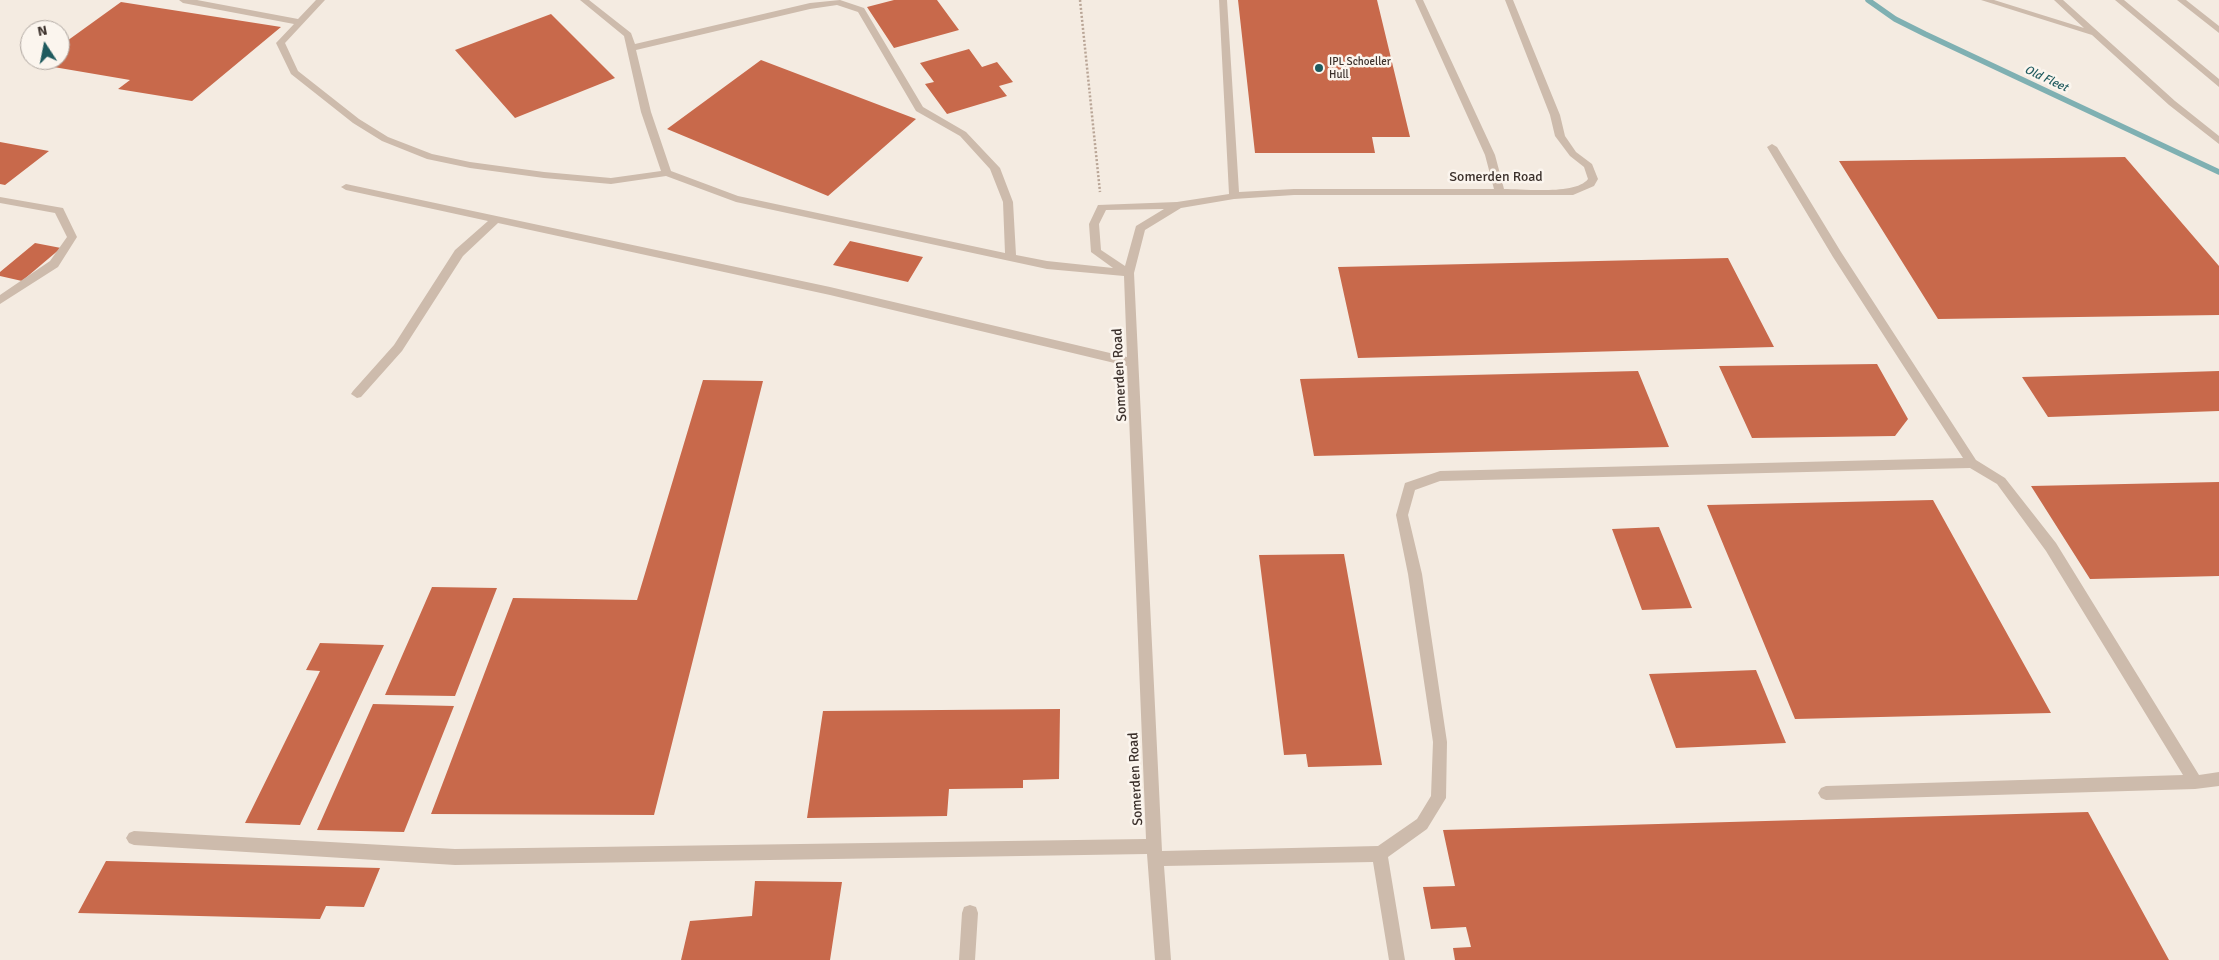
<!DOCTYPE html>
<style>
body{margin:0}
#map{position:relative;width:2219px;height:960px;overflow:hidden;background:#f4ebe1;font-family:Signika,sans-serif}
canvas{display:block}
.north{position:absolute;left:20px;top:20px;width:50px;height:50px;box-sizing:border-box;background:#fbf5ee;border:1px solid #aea6a0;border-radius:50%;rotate:349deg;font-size:14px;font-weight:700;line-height:20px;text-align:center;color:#3b302b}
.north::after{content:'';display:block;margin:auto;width:18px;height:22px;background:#1f5a5e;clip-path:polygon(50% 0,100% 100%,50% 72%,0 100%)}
</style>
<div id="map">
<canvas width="2219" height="960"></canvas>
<div class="north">N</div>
</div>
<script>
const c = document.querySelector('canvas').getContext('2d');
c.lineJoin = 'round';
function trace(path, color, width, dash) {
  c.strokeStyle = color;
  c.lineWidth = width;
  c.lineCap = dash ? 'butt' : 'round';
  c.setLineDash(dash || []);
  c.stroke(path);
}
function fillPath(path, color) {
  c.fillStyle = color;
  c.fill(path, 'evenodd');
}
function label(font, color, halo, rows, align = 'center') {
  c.font = font + ' Signika,sans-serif';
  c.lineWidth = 5;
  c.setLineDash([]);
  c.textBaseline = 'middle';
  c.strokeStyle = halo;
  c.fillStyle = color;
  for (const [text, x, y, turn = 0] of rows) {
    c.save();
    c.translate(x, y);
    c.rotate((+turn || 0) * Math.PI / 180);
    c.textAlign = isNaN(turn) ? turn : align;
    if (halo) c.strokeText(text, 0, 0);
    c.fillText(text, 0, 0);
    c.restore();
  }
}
trace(new Path2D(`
 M1868,0L1895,19L1925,34L2219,172`), '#7fb0b2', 5.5);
fillPath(new Path2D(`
 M894,0H937L959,30L894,48L867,7Z
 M1238,0H1377L1410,137H1372L1375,153H1255Z
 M121,2L281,27L192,101L118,89L130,80L36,64L41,60H60V46Z
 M551,14L615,78L515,118L455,50Z
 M969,49L982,67L997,62L1013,82L999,86L1007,96L947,114L925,84L934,82L920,63Z
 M761,60L916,119L828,196L667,129Z
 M0,142L49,151L5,185L0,184Z
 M2125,157L2219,266V315L1938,319L1839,161Z
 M850,241L923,257L908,282L833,265Z
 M35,243L61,248L22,281L0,276V272Z
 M1728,258L1774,347L1358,358L1338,267Z
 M1877,364L1908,419L1895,436L1752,438L1719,366Z
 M1638,371L1669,447L1314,456L1300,379Z
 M2219,371V411L2048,417L2022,377Z
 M703,380L763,381L654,815L431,814L513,598L637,600Z
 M2219,482V576L2090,579L2031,486Z
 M1933,500L2051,713L1795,719L1707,505Z
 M1659,527L1692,608L1642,610L1612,529Z
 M1344,554L1382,765L1308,767L1306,754L1284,755L1259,555Z
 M432,587L497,588L455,696L385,695Z
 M320,643L384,645L300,825L245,823L320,671L306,670Z
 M1756,670L1786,743L1676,748L1649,674Z
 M373,704L454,706L404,832L317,830Z
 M1060,709L1059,779L1023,780V788L949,789L947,816L807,818L823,711Z
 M2088,812L2169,960H1455L1453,948L1471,947L1466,927L1431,929L1423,887L1455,886L1443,830Z
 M106,861L380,868L364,907L326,906L320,919L78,913Z
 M755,881L842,882L830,960H681L690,921L752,916Z`), '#c8694b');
trace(new Path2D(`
 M1080,0L1100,192`), '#b9a596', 2.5, [2, 2]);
fillPath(new Path2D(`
 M179,0H197L298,19L316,0H325L285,43L298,71L359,119L388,137L432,154L470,162L544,172L611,178L661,171L641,112L624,36L580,0H589L631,33L635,44L810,3L840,0L864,8L923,107L966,132L1000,168L1013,202L1016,255L1047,261L1113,268L1091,252L1089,224L1098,205L1177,202L1229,194L1219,0H1227L1239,192L1294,189H1494L1485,155L1415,0H1423L1495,155L1504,189C1524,189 1576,195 1588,179L1584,167L1570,156L1555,136L1550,115L1505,0H1513L1560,115L1565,136L1576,152L1592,164L1598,179L1594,186L1573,195H1294L1234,199L1181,208L1145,230L1134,273L1162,851L1378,846L1417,819L1431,796L1433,742L1408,574L1396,515L1405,483L1440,471L1963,458L1833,257L1767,147L1772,144L1777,147L1841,252L1976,460L2005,478L2056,543L2199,775L2219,772V786L2195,789L1826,800L1821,798L1818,793L1821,788L1826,786L2183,775L2046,551L1997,484L1970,468L1440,481L1415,490L1408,515L1422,574L1447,742L1446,798L1427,829L1388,857L1405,960H1389L1373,862L1164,866L1171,960H1155L1147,854L455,865L134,845L129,843L126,838L129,833L134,831L455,849L1146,839L1127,366L830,295L498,223L463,256L402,351L361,397L357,398L351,394L353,391L394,345L455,250L488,221L346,190L341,187L346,184L830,287L1127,357L1124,276L1047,269L736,202L666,176L611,184L544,178L470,168L427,159L382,141L353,123L291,74L276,43L294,24L183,3ZM837,5L858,12L916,111L960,136L990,169L1003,202L1005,253L738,196L671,171L651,112L636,50L810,9ZM1164,209L1136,226L1125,266L1101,250L1099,224L1106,210Z
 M1981,0H1994L2084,28L2054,0H2063L2175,101L2219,136V144L2169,105L2092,35Z
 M2115,0H2124L2219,79V87Z
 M2177,0H2186L2219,26V33Z
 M0,197L63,208L77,237L58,267L0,304V295L50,261L67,237L55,213L0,203Z
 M970,905L976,907L978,913L975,960H959L962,913L964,907Z`), '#cdbbac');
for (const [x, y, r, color] of [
 [1319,68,5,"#1f5a5e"]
]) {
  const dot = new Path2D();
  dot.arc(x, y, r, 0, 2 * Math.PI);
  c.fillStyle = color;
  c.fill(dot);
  trace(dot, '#fbf5ee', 2);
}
label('11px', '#3b302b', '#fbf5ee', [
 ["IPL Schoeller",1329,62],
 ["Hull",1329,75]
], 'left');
label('italic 12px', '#1f5a5e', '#fbf5ee', [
 ["Old Fleet",2046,79,25]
]);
label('14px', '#3b302b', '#fbf5ee', [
 ["Somerden Road",1496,177],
 ["Somerden Road",1120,375,-93],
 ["Somerden Road",1136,779,-93]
]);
</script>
